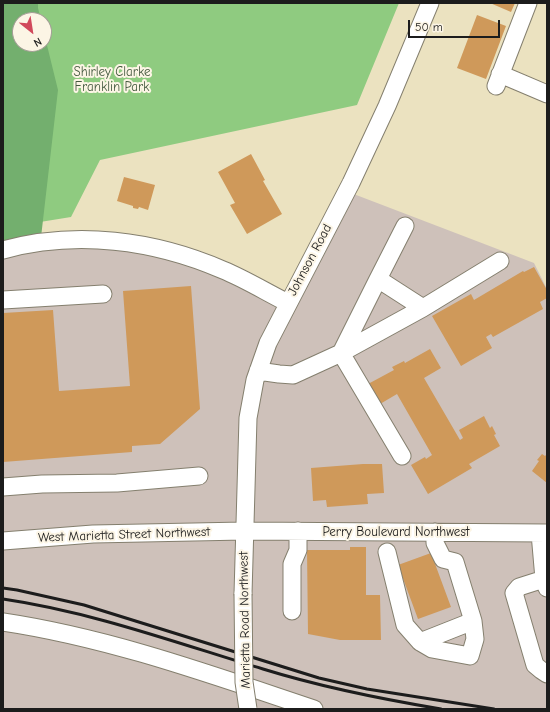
<!DOCTYPE html>
<style>
body{margin:0}
#map{position:relative;width:550px;height:712px;overflow:hidden;background:#ebe2c0;font-family:"Comic Neue",sans-serif}
canvas{display:block}
.frame{position:absolute;inset:0;border:4px solid #1c1c1c;pointer-events:none}
.north{position:absolute;left:12px;top:12px;width:40px;height:40px;box-sizing:border-box;background:#fcf5e5;border:1px solid #a29e95;border-radius:50%;rotate:150deg;font-size:11px;font-weight:700;line-height:16px;text-align:center;color:#1c1c1c}
.north::after{content:'';display:block;margin:auto;width:14px;height:18px;background:#d1495b;clip-path:polygon(50% 0,100% 100%,50% 72%,0 100%)}
.scale{position:absolute;left:408px;top:20px;width:92px;height:18px;box-sizing:border-box;border:2px solid #1c1c1c;border-top:0;padding-left:5px;font-size:12px;line-height:14px;white-space:nowrap;color:#1c1c1c;-webkit-text-stroke:3px #fcf5e5;paint-order:stroke}
</style>
<div id="map">
<canvas width="550" height="712"></canvas>
<div class="frame"></div>
<div class="north">N</div>
<div class="scale">50 m</div>
</div>
<script>
const c = document.querySelector('canvas').getContext('2d');
c.lineJoin = 'round';
function fillPath(path, color) {
  c.fillStyle = color;
  c.fill(path, 'evenodd');
}
function trace(path, color, width, dash) {
  c.strokeStyle = color;
  c.lineWidth = width;
  c.lineCap = dash ? 'butt' : 'round';
  c.setLineDash(dash || []);
  c.stroke(path);
}
function label(font, color, halo, rows, align = 'center') {
  c.font = font + ' "Comic Neue",sans-serif';
  c.lineWidth = 4;
  c.setLineDash([]);
  c.textBaseline = 'middle';
  c.strokeStyle = halo;
  c.fillStyle = color;
  for (const [text, x, y, turn = 0] of rows) {
    c.save();
    c.translate(x, y);
    c.rotate((+turn || 0) * Math.PI / 180);
    c.textAlign = isNaN(turn) ? turn : align;
    if (halo) c.strokeText(text, 0, 0);
    c.fillText(text, 0, 0);
    c.restore();
  }
}
fillPath(new Path2D(`
 M351,193L534,263L547,289V709H3V253L54,244L155,242L294,307Z`), '#cec1ba');
fillPath(new Path2D(`
 M3,3H399L357,105L100,160L71,217L3,228ZM20,20H44V44H20Z`), '#8fcb80');
fillPath(new Path2D(`
 M3,3H38V8L41,20H20V44H44V33L58,90L40,246L3,253Z`), '#73af6e');
fillPath(new Path2D(`
 M490,3H515L511,12Z
 M477,15L506,26L486,79L457,68Z
 M251,154L265,180L263,181L282,214L247,234L230,205L235,203L218,172Z
 M124,177L155,185L148,210L139,207L138,209L133,208V206L117,201Z
 M534,267L547,290V298L540,302L543,309L493,337L491,334L486,337L492,348L461,366L432,316L471,294L474,300L523,271L524,272Z
 M191,286L200,409L160,444L132,446V452L3,462V313L53,310L59,391L130,386L123,291Z
 M430,349L441,368L424,378L460,440L463,438L459,430L484,416L490,428L492,426L496,434L494,435L500,446L469,464L472,468L428,494L411,465L425,457L426,459L432,455L397,394L380,404L368,384L394,370L392,367L404,361L405,363Z
 M542,454L545,456L547,454V483L532,471L539,461L537,460Z
 M363,464H382L384,493L367,494L368,504L327,507L326,500L313,501L311,468Z
 M350,547H366V595H380L381,640H340L308,634L307,550H350Z
 M431,553L451,607L418,619L398,565Z`), '#cf995a');
const minor = new Path2D(`
 M500,74L547,94
 M496,86L528,3
 M3,250C76,230 154,240 223,270C245,279 266,292 288,303
 M378,279L423,308L341,353Z
 M378,279L405,226
 M3,300L103,294
 M423,308L500,261
 M258,371L279,374L293,375L341,353L402,456
 M3,487L42,484L117,483L199,476
 M540,533L544,579L547,588
 M3,541L93,534L244,531L547,533
 M387,552L405,625L420,642L473,621L455,562L443,559L435,543V532
 M544,579L519,587L514,593L535,665L541,670L547,674
 M243,594L248,418L255,380L268,343L351,183L387,106L430,3
 M292,611V564L298,550V531
 M3,622C110,638 212,675 314,709
 M420,642L432,649L470,656L475,639L473,621`);
trace(minor, '#847f6e', 19);
trace(minor, '#fff', 17);
trace(new Path2D(`
 M3,588L17,590L84,605L319,678L367,689L494,709
 M3,599C92,612 177,643 263,669C321,687 381,699 441,709`), '#1c1c1c', 3);
const minorBridge = new Path2D(`
 M243,594L244,682L248,709`);
trace(minorBridge, '#847f6e', 19, []);
trace(minorBridge, '#fff', 17);
label('13px', '#44593f', '#fcf5e5', [
 ["Shirley Clarke",112,72],
 ["Franklin Park",112,87]
]);
label('13px', '#1c1c1c', '#fcf5e5', [
 ["Johnson Road",310,260,-62],
 ["Perry Boulevard Northwest",396,532],
 ["West Marietta Street Northwest",124,535,-2],
 ["Marietta Road Northwest",245,620,-91]
]);
</script>
